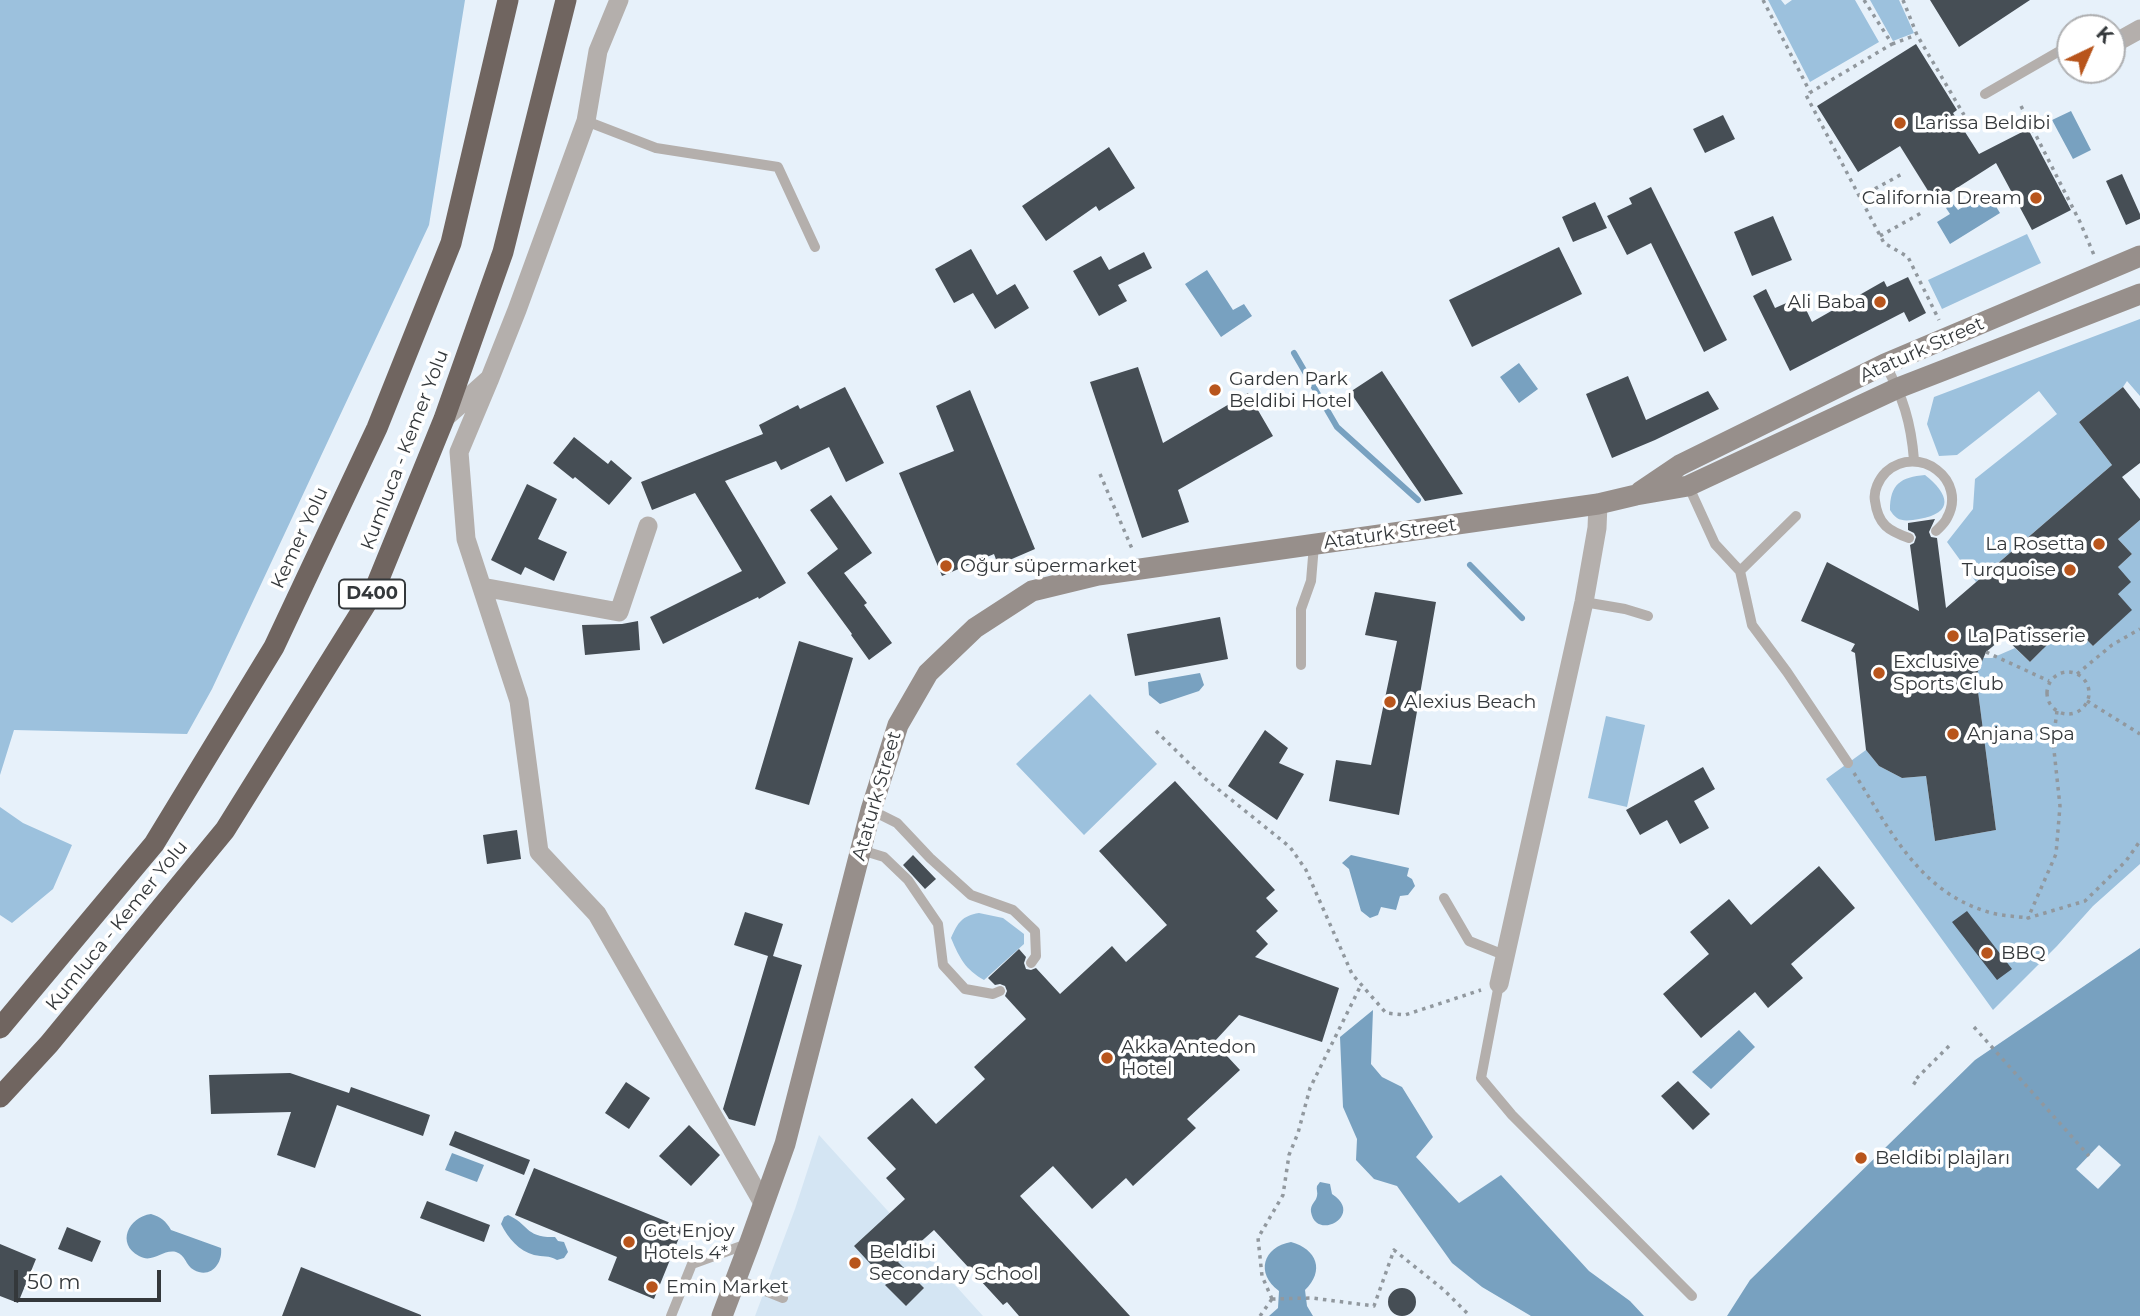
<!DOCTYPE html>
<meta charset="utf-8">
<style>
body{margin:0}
#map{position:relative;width:2140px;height:1316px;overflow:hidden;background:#e7f1fa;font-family:Montserrat,sans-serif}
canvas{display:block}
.north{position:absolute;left:2056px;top:14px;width:70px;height:70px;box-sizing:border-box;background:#fff;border:2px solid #aeafb1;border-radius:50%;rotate:44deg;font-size:19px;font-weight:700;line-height:28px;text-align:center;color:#34383b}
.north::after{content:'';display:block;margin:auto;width:24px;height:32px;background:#b8551c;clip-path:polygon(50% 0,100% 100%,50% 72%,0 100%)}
.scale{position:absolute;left:14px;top:1270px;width:147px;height:32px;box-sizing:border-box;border:4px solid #34383b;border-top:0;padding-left:9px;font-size:21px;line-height:24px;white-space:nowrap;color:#34383b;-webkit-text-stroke:5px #fff;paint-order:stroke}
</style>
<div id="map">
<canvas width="2140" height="1316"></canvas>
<div class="north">K</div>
<div class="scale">50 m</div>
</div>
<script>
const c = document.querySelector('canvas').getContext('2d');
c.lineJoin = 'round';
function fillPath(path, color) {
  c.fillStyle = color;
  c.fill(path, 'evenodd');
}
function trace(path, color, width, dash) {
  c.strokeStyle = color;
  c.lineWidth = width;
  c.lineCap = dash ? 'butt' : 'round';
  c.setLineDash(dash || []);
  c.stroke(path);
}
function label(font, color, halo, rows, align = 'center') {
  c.font = font + ' Montserrat,sans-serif';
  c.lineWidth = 7;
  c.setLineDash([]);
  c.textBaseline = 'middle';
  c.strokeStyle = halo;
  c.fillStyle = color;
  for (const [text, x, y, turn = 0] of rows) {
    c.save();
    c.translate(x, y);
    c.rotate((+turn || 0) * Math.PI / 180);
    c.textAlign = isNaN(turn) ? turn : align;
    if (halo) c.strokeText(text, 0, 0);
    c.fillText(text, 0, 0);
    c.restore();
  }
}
fillPath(new Path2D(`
 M819,1135L983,1316H755L795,1209Z`), '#d4e5f3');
fillPath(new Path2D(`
 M0,0H465L429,225L212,689L187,734L14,730L0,775Z
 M1768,0H1781L1785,5L1792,0H1855L1879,42L1810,82Z
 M1870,0H1899L1914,33L1893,41Z
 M2027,234L2041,263L1942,309L1928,280Z
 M2140,319V396L2127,381L2123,387L2079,422L2112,465L1976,582L1947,542L1973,509L1975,479L2057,414L2039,391L1957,455L1939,456L1927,424L1934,397Z
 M1925,475C1949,494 1955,513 1919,519C1912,520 1903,522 1897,518C1894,516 1892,513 1890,510C1890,484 1901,477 1925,475Z
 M2140,520V864L2093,906L2057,946L1993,1010L1826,779L1866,750L1879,766L1902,778L1926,776L1935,841L1996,830L1976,676L1983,658H1992L2015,648L2030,662L2043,649L2019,624L2045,628L2062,645L2078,631L2093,646L2131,610L2118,594V567L2132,554L2118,539Z
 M1090,694L1157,764L1084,835L1016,764Z
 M1606,716L1645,725L1627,807L1588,798Z
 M0,807L23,823L72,845L53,889L12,923L0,915Z
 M979,913L1003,918L1024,934V944L984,980C965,969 960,959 951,938C958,922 962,916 979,913Z`), '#9cc1dd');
fillPath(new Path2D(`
 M2071,111L2091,150L2073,159L2052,120Z
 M1987,192L2000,213L1950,244L1937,222L1950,214L1946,208L1953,204L1958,210Z
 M1207,270L1233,310L1244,304L1252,316L1221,337L1185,284Z
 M1519,363L1538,389L1519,403L1500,377Z
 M1200,673L1204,685L1199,691L1160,704L1149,695L1148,682Z
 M1351,855L1409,868L1407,876L1412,879L1415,886L1408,895L1400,896L1396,910L1381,907L1378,915L1370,918L1361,911L1349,869L1342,863Z
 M2140,948V1316H1727L1750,1280L1975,1060Z
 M1373,1010L1371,1064L1382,1077L1402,1087L1433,1137L1416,1157L1459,1203L1501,1175L1589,1271L1630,1301L1644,1316H1531L1482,1287L1452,1263L1397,1186L1374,1179L1356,1160L1357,1139L1343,1107L1340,1037Z
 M1739,1030L1755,1047L1711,1089L1692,1072Z
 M452,1153L484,1165L477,1182L445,1170Z
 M1320,1182L1330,1184L1332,1194C1365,1215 1316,1242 1311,1212C1310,1204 1316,1202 1317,1196C1318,1193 1316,1189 1317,1186Z
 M151,1214C161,1217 166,1221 171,1230L221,1248C223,1264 210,1279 194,1270C185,1265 186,1255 176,1252C162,1249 153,1264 139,1256C116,1244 128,1217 151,1214Z
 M508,1215C529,1224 525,1238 555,1237L558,1241L564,1242L568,1252L564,1258L557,1260C549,1255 543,1257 534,1255C519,1251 508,1238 501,1224L504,1217Z
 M1291,1242C1317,1249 1325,1271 1305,1290L1307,1306L1313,1316H1269L1278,1308L1279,1291C1255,1273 1263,1247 1291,1242Z`), '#78a1c0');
fillPath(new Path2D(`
 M2099,1145L2121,1165L2098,1189L2076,1169Z`), '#e7f1fa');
trace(new Path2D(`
 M1294,353L1337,427L1418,500
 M1470,565L1522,618`), '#78a1c0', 6);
fillPath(new Path2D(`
 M1930,0H2030L1959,47Z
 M1916,44L1957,110L1953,113L1979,154L2028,129L2071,210L2032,230L1996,163L1935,202L1900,146L1858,172L1817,106Z
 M1723,115L1735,139L1705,153L1693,129Z
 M1109,147L1135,188L1099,211L1096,206L1046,241L1022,206Z
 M2122,174L2140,214V219L2126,225L2106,181Z
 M1651,187L1727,340L1704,352L1651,243L1627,255L1607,216L1632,204L1629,198Z
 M1595,202L1607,228L1573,242L1562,217Z
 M1773,216L1792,260L1752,276L1734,232Z
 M1559,247L1582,294L1472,347L1449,300Z
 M971,249L997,295L1015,284L1029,308L995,329L973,293L954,303L935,269Z
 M1144,252L1152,268L1118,285L1127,301L1099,316L1073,271L1101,256L1109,270Z
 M1908,277L1926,313L1909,322L1904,312L1790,371L1753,296L1766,289L1775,308L1800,297L1812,322L1884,281L1887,287Z
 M1138,367L1163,443L1248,393L1273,436L1178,490L1189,522L1142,538L1090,382Z
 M1382,371L1463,494L1425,501L1350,392Z
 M1628,376L1646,420L1708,391L1719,409L1655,440L1612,458L1586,394Z
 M845,387L884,463L846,482L829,447L781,470L776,461L725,481L786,583L759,599L758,597L663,644L650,617L742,571L695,493L652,510L641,482L763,434L759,425L798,405L800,409Z
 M2123,387L2140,409V463L2122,477L2140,499V520L2118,539L2132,554L2118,567L2131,582L2118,594L2132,610L2093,646L2078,631L2062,645L2055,637L2030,662L2004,637L1986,652L1976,676L1996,830L1935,841L1926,776L1902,778L1879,766L1866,750L1855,653L1851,651L1855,644L1801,621L1827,562L1919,611L1910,545L1914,543L1916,537L1914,533L1908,530V523L1935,519L1929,532L1931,537L1937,538L1946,608L2112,465L2079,422Z
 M970,390L1035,549L998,565L994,554L942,576L899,473L954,451L936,406Z
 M574,437L608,464L611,460L632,478L609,505L575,477L573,479L553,463Z
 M527,484L557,499L538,539L567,552L554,581L525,567L521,575L491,560Z
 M831,495L872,553L844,573L867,603L864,605L892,643L869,660L851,635L852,634L807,573L838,549L810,510Z
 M1375,592L1436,602L1399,815L1329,801L1336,760L1371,765L1397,641L1365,635Z
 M1220,617L1228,659L1135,676L1127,634Z
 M638,621L640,650L585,655L582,625L622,624Z
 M799,641L853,658L809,805L755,789Z
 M1265,730L1288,748L1279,763L1304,774L1277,820L1228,786Z
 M1703,767L1715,789L1694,801L1709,828L1680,844L1667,820L1640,835L1626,810Z
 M1175,781L1275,890L1266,898L1278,911L1256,931L1268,944L1255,957L1339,988L1322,1042L1239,1015L1214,1042L1240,1070L1187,1119L1196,1128L1133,1186L1126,1178L1092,1209L1053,1166L1020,1196L1130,1316H1019L1007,1302L1003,1305L934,1230L898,1262L924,1288L906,1306L885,1285L888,1283L854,1246L905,1199L886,1178L896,1169L867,1138L912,1098L936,1124L985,1079L974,1067L1026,1019L1005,996L1007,991L1005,986L1000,984L995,985L988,978L1019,949L1026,957L1024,963L1026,969L1031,970L1036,968L1060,994L1112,946L1126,962L1167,925L1099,851Z
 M517,830L521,859L487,864L483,835Z
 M913,855L936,879L925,889L903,865Z
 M1819,866L1855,908L1791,964L1803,978L1768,1008L1755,992L1701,1038L1663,994L1709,954L1690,932L1729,899L1751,925Z
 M1967,911L2012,969L1997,980L1952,922Z
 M745,912L783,924L773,956L802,965L755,1126L729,1119L723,1109L768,956L734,945Z
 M290,1073L349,1093L351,1087L430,1115L423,1136L337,1105L315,1168L277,1155L291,1112L211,1114L209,1075Z
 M1678,1081L1710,1114L1693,1130L1661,1096Z
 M626,1082L650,1098L629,1129L605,1113Z
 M689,1125L720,1155L691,1186L659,1156Z
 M455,1131L530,1160L524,1175L449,1145Z
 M534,1168L683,1228L654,1299L608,1280L617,1257L515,1215Z
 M427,1201L490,1225L484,1242L420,1218Z
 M67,1227L101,1241L92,1262L58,1249Z
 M0,1244L36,1259L18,1303L0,1296Z
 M301,1267L421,1315V1316H282Z
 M1388 1302a14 14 0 1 1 28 0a14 14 0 1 1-28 0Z`), '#464e55');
trace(new Path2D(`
 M1763,0L1810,92
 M1864,0L1892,44L1806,95L1884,243L1908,257L1939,320
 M1903,0L1917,35L1964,115
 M1892,44L1916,35
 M2021,106L2080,222L2094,255
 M1860,197L1902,174
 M1880,236L1923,212
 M1100,474L1133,551
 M1986,652L2049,681
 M2047 693a21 21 0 1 1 42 0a21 21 0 1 1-42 0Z
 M2077,674L2112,645L2140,629
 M2087,701L2140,734
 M2057,711L2053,741L2060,806L2056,854L2028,918L2085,901L2126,861L2140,841
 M1156,731L1203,777L1290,847L1306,870L1352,974L1386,1013L1405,1015L1481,990
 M1854,773C1889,828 1918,890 1985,911C1999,916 2015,916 2028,918
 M1974,1027L2089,1156
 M1916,1084L1913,1082L1949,1046
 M1272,1299L1262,1276L1258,1238L1283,1195L1289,1155L1298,1133L1310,1088L1361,985
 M1272,1299L1312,1298L1374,1306L1394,1250L1444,1290L1470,1316
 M1260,1316L1272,1299`), '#91989e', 3.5, [3.5, 5]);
trace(new Path2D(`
 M1985,94L2070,45
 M586,121L656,148L778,167L815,247
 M1885,364C1903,397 1911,422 1914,460
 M1688,485L1715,544L1740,571L1752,625L1787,672L1848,763
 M1909,538C1889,531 1878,525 1875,501C1873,491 1879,479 1886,472C1919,443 1968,480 1947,518C1945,523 1940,527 1936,531
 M1740,571L1796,516
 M1584,602L1625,609L1648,616
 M1301,665V609L1311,581L1314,545
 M871,810L897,823L930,858L971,895L1013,910L1035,931L1036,956L1031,963
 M861,850L884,857L908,880L938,924L943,965L965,989L993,994L1000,991
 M1444,898L1469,941L1504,955
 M1499,984L1481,1078L1512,1115L1692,1296
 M736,1279L783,1298
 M671,1316L692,1264L747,1244`), '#b4afac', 10);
trace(new Path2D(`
 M2115,43L2140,29
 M490,378L459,452L466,539L519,701L539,852L597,914L763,1203
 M444,419L490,378L517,310L586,121L598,51L619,0
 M482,587L619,612L648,526
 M1499,984L1584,602L1597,528L1598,504`), '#b4afac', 19);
trace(new Path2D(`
 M1640,492L1680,465L1885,364L2140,256
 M722,1316L750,1242L785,1144L871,810L898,725L928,673L975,628L1032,591L1098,575L1598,504L1636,495L1688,486L1898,388L2140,294`), '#978f8b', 21);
trace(new Path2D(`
 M0,1028L154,844L274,647L377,428L451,243L508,0
 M0,1097L49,1044L225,830L374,591L444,419L503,252L566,0`), '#706560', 21);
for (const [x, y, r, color] of [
 [1900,123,7,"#b8551c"],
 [2036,198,7,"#b8551c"],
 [1880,302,7,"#b8551c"],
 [1215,390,7,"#b8551c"],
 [2099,544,7,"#b8551c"],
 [946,566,7,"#b8551c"],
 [2070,570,7,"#b8551c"],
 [1953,636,7,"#b8551c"],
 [1879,673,7,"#b8551c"],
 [1390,702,7,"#b8551c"],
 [1953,734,7,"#b8551c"],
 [1987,953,7,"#b8551c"],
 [1107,1058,7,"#b8551c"],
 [1861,1158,7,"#b8551c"],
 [629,1242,7,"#b8551c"],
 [855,1263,7,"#b8551c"],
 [652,1287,7,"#b8551c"]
]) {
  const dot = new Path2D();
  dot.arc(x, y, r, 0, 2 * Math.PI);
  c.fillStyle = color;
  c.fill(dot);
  trace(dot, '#fff', 2.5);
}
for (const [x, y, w] of [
 [372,594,66]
]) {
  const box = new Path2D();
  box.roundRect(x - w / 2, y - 14.5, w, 29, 5);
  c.fillStyle = '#fff';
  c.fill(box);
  trace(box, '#34383b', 2);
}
label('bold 18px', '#34383b', null, [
 ["D400",372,594]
]);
label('19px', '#34383b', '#fff', [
 ["Larissa Beldibi",1914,123],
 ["California Dream",2022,198,"right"],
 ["Ali Baba",1866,302,"right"],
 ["Garden Park",1229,379],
 ["Beldibi Hotel",1229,401],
 ["La Rosetta",2085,544,"right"],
 ["Oğur süpermarket",960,566],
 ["Turquoise",2056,570,"right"],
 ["La Patisserie",1967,636],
 ["Exclusive",1893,662],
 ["Sports Club",1893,684],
 ["Alexius Beach",1404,702],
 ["Anjana Spa",1967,734],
 ["BBQ",2001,953],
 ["Akka Antedon",1121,1047],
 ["Hotel",1121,1069],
 ["Beldibi plajları",1875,1158],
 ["Get Enjoy",643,1231],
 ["Hotels 4*",643,1253],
 ["Beldibi",869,1252],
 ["Secondary School",869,1274],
 ["Emin Market",666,1287]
], 'left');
label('19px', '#34383b', '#fff', [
 ["Ataturk Street",1922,350,-24],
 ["Kumluca - Kemer Yolu",405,450,-69],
 ["Ataturk Street",1390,534,-8],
 ["Kemer Yolu",300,538,-65],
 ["Ataturk Street",877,796,-74],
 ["Kumluca - Kemer Yolu",117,926,-51]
]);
</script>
